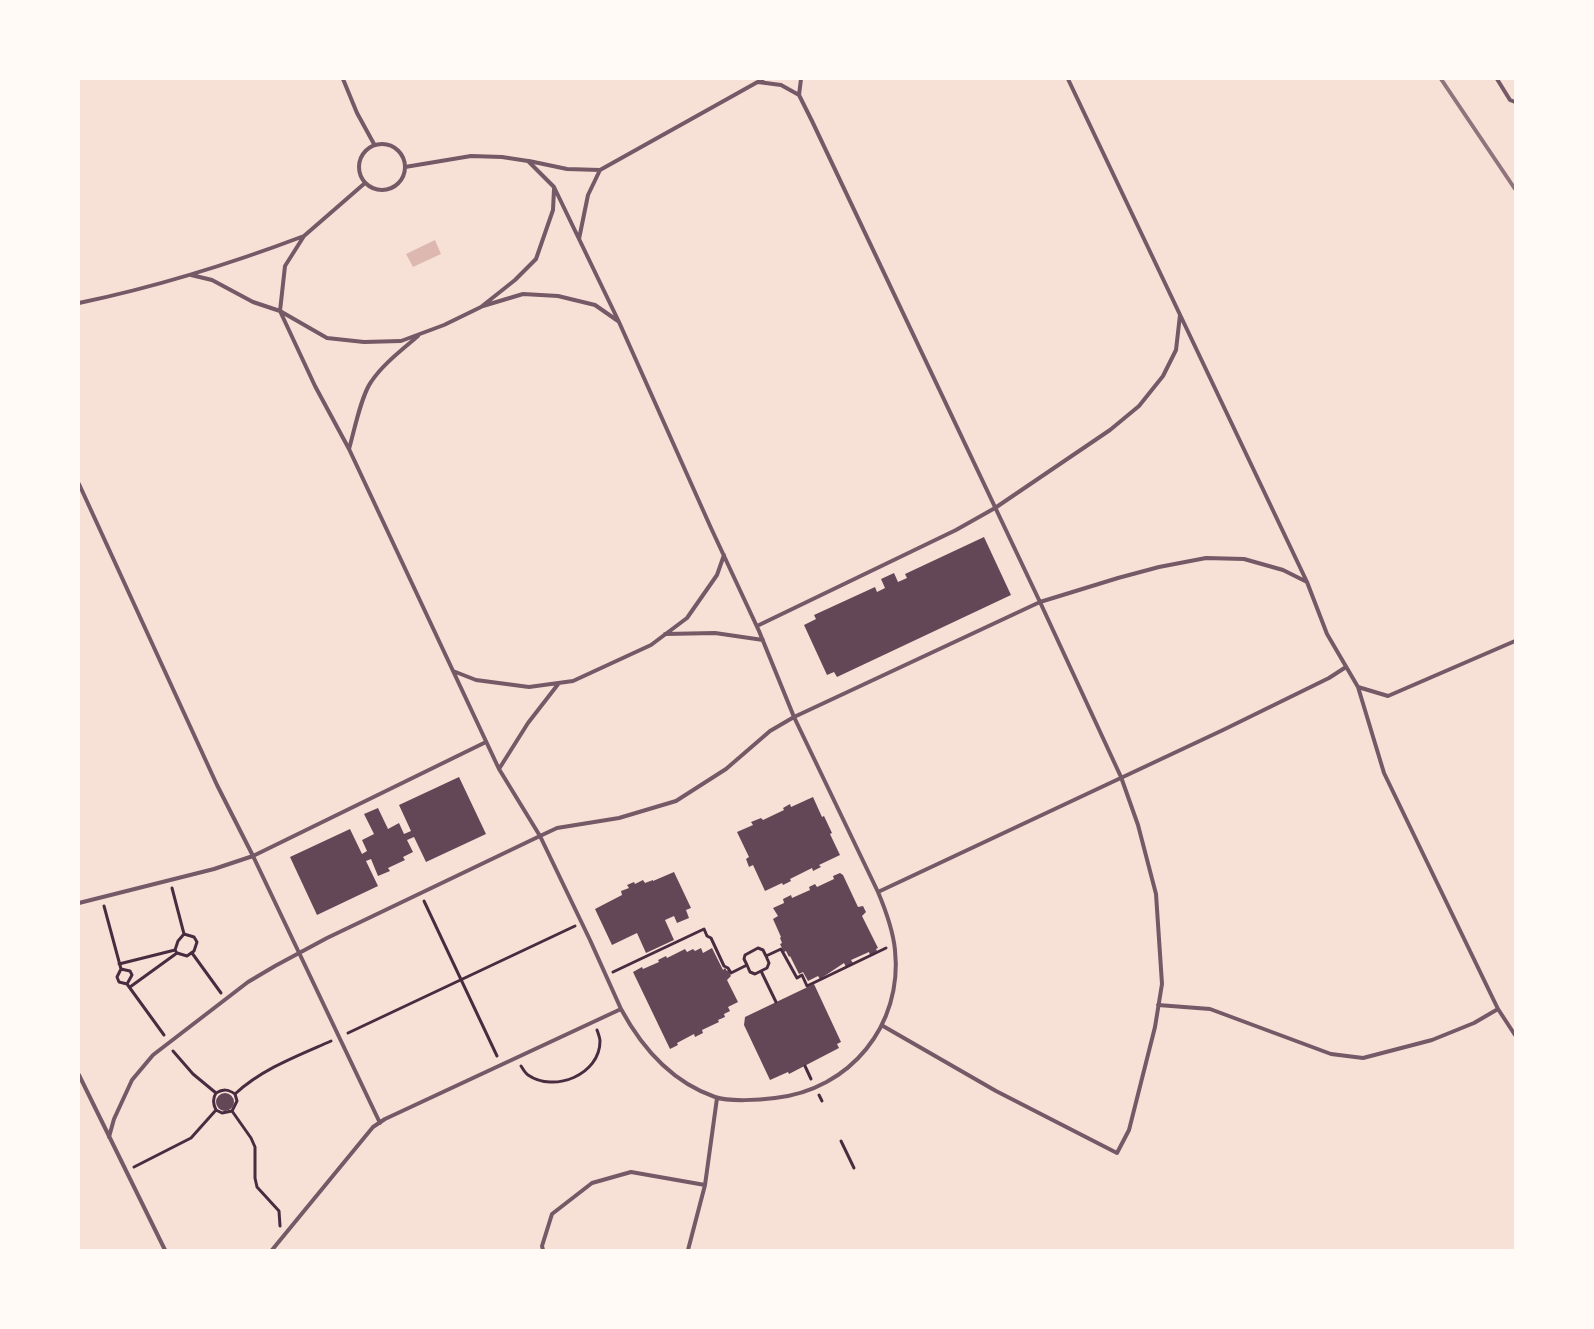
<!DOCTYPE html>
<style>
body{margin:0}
#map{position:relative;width:1594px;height:1329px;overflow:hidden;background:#f7e1d7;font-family:Inter,sans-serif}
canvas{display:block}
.frame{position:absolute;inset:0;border:80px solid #fffaf5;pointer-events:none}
</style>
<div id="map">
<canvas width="1594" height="1329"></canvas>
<div class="frame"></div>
</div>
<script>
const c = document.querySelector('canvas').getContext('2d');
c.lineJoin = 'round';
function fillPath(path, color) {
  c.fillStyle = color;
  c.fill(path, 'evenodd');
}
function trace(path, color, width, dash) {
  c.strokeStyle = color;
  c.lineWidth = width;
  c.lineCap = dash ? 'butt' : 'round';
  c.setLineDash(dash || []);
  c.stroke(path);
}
fillPath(new Path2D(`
 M435,240L441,254L413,267L406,254Z`), '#dcb8b0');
fillPath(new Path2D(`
 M984,537L1011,595L837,677L834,672L827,675L804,625L816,619L814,615L875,587L877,592L885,588L881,579L894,573L898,582L907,578L905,574Z
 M459,777L486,834L426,862L414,837L407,840L413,852L403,857L405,860L388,868L390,871L378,876L371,859L366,861L378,886L317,915L290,857L350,829L362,854L367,851L362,840L374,834L364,814L378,808L388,829L399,823L404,834L411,831L399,805Z
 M813,797L822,817L824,816L832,833L830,834L840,855L819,865L821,867L813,871L812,868L790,879L791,881L783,885L782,883L765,891L753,865L749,867L746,859L749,857L737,832L753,825L751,822L761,818L763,820L784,810L783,808L790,804L791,807Z
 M674,872L691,908L686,910L689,918L677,923L674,916L665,920L674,940L646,953L637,933L612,945L595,909L622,895L621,891L629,888L627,885L634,882L635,884L643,880L645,883L653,880V881Z
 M840,873L843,875L858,907L863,906L866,912L862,916L878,948L876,949L877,951L870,955L869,952L851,960L853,963L846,967L844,963L820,979L818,976L808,981L803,972L799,974L790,956L789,957L786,951L784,952L780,944L782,943L780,938L781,937L773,919L778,916L773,908L784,903L783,899L791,895L792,898L810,890L809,887L815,884L817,887L834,879L833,876Z
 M701,948L703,953L712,948L723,970L725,968L727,971L728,970L731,976L727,980L738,1002L728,1007L730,1011L724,1014L725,1017L718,1020L719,1022L702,1030L703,1033L695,1037L694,1034L677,1043L678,1045L670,1049L633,972L642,967L643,969L659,962L658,960L666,956L667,958L685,949L687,952L693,949L695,951Z
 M814,984L841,1042L837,1044L839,1048L789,1074L788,1072L770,1080L744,1025L745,1017Z
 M216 1102a9 9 0 1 1 18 0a9 9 0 1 1-18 0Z`), '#644757');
trace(new Path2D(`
 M172,888L184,934L178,941L175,950L177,953L187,956L194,951L197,942L194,937L184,934
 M424,901L497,1056
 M104,906L121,969L117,977L119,982L127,984L164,1035
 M192,953L221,993
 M119,964L175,950
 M747,965L750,972L755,974L761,971L776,1002
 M121,969L130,971L132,975L127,984
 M761,971L767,968L769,963L766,956
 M613,972L704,929L707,936L711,938L724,966L728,968L731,973L747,965L744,959L745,955L758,948L763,950L766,956L781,949L797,978L802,975L807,986L886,948
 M130,987L177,953
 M348,1033L575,926
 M173,1051L193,1074L216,1093C212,1099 213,1104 216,1110
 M521,1066C523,1069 525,1073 528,1075C554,1093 600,1075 600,1041C600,1038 598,1033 597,1030
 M805,1066L811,1079
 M216,1093C223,1089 228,1089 235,1094
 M819,1095L822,1101
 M232,1111L251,1138L255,1147V1178L257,1187L279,1211L280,1226
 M841,1141L854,1168
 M134,1167L191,1138L216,1110L222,1113L232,1111L237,1101L235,1094C262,1069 297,1056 331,1041`), '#4a2c40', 3);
trace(new Path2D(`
 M343,79L357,113L374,144
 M1068,79L1307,582L1327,634L1358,687L1388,696L1515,641
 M1497,79L1510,100L1515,102
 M758,82L781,85L799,95L812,121L1040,602L1121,777L1138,825L1156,894L1162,984L1155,1027L1129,1130L1117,1153L996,1091L883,1026
 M799,95L801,79
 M359 167a23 23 0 1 1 46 0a23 23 0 1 1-46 0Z
 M529,161L567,169L600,170L763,79
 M365,183L304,236L285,266L280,311L315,386L349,449L499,769L540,836L557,828L619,818L676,801L726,769L770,731L794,717L759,631L711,528L619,322L554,187L528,161L502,157L471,156L405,167
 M579,239L588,195L600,170
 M191,275L212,280L253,302L280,311L327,338L364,342L401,341L444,325L481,307L515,280L536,259L553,210L554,189
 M79,303C156,287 230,264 304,236
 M483,306L523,294L558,296L595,305L618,321
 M349,449C354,432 361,396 371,382C383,364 402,350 418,336
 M79,484L217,785L253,856L380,1123
 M757,626L956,530L995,508L1110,430L1139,406L1163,376L1176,350L1180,315
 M665,634L715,633L763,640
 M453,671L476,680L529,687L573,681L651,645L687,618L717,575L724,555
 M499,769L528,723L559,683
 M878,892L794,717L1040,602L1118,578L1159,567L1206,558L1244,559L1283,570L1307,582
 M79,903L214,869L253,856L486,742
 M1158,1005L1210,1009L1331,1054L1363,1058L1432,1040L1474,1023L1498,1009L1384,773L1358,687
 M1498,1009L1515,1035
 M79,1075L165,1250
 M109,1137L114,1119L132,1080L153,1055L248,982L275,966L327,938L540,836L590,940L621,1009
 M272,1250L373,1127L385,1119L621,1009C642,1048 672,1082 715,1097C729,1102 760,1100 775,1098C850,1090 903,1025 895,950C893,930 886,911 878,892L1223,730L1329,678L1346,667
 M543,1250L542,1246L552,1214L592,1183L631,1172L705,1185
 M688,1250L705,1185L717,1098`), '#755966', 4);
trace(new Path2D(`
 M1441,79L1515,189`), '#8f747c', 4);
</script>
